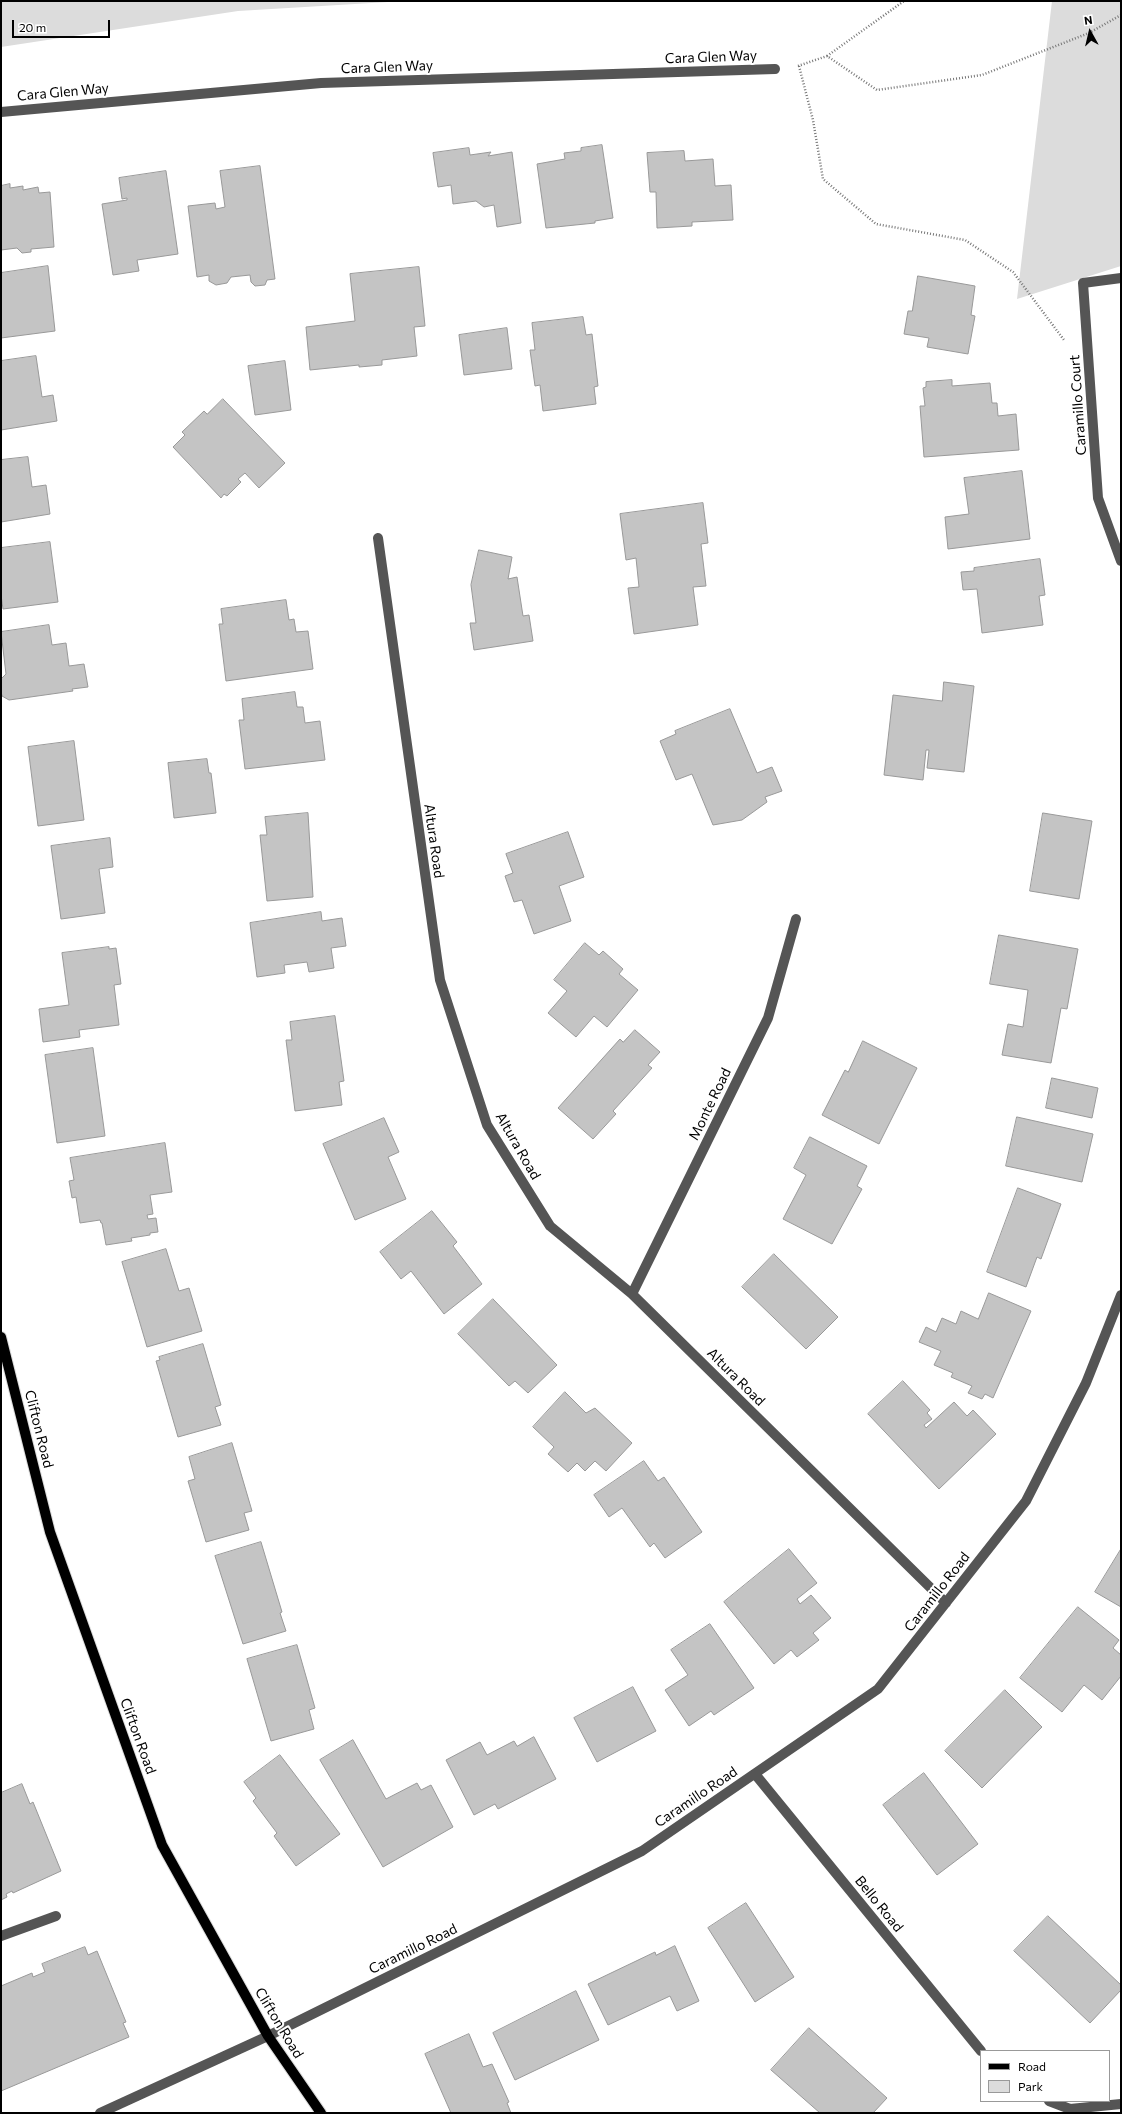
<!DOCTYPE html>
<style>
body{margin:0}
#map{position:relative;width:1122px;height:2114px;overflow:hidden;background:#fff;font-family:Commissioner,sans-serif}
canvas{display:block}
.frame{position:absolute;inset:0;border:2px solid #000;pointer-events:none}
.legend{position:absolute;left:980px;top:2050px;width:130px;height:52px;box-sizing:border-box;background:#fff;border:1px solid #999;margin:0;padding:5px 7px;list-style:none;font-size:12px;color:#000}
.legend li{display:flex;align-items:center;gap:8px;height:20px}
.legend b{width:20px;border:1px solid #999}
.north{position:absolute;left:1070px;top:12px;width:40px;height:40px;-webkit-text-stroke:3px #fff;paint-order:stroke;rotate:352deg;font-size:11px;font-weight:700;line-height:16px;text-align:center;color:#000}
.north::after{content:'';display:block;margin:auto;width:14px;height:18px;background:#000;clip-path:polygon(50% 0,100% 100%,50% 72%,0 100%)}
.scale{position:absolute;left:12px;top:20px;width:98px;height:18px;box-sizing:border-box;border:2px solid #000;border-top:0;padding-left:5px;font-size:12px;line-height:14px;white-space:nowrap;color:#000;-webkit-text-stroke:3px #fff;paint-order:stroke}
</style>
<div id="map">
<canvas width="1122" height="2114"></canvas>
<div class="frame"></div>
<ul class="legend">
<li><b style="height:5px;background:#000"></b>Road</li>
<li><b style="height:11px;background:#dcdcdc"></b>Park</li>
</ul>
<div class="north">N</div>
<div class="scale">20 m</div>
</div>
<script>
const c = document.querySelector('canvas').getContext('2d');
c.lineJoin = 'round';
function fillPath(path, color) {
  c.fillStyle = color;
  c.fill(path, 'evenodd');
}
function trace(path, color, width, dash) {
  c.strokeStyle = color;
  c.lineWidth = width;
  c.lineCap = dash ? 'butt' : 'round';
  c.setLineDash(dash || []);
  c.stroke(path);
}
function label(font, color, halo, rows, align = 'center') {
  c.font = font + ' Commissioner,sans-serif';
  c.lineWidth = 4;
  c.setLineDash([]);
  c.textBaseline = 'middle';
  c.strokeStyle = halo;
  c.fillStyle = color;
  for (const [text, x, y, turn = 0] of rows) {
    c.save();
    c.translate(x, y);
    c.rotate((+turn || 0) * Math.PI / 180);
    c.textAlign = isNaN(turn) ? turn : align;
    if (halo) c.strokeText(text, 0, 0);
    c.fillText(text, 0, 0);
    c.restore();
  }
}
fillPath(new Path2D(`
 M1,1H405L238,11L1,47Z
 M1052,1H1121V266L1017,299Z`), '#dcdcdc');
const building = new Path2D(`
 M602,145L613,218L595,221V223L546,228L537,164L565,159L564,153L581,151V148Z
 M469,148L470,155L491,152L488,156L512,152L521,223L497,227L494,205L484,207L476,201L453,204L451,185L438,187L433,153Z
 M684,151L685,161L713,159L715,186L731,185L733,220L692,222V226L657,228L656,192H650L647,153Z
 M260,166L275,279L267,280L265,285L255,286L251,282L250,275L231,277L227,283L216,285L209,281V275L197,277L188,206L215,203L216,209L225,207L220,171Z
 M166,171L178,254L137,260L139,271L113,275L102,204L127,200V198L122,199L119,178Z
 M10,184V188L23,186V190L38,187L39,193L50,192L54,247L31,249V252L22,253L17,248L1,250V186Z
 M48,266L55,331L1,338V273Z
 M419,267L425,326L414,327L417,356L382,360V365L359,367V365L310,370L306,327L355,321L350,274Z
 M918,276L975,286L971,315L975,316L968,354L927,347L929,338L904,334L908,311H912Z
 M583,317L586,335L592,334L598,386L594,387L596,404L543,411L540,385L535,386L530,350H535L532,323Z
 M507,328L512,369L464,375L459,335Z
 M36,356L42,397L53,395L57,421L1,430V361Z
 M285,361L291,410L255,415L248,366Z
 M952,380V386L990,383L992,403H997L998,416L1016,414L1019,450L924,457L920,406H925L923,388L926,387V382Z
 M223,399L285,463L259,488L245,473L238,479L241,482L227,496L224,494L221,498L173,447L185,435L182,432L204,411L207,414Z
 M28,457L32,487L46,485L50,514L1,522V460Z
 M1022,471L1030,539L948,549L945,517L969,514L964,478Z
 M703,503L708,543L701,544L706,586L693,587L698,625L634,634L628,588L639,587L636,558L626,560L620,514Z
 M50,542L58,602L3,609L1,595V548Z
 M479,550L512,557L508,579L517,577L523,616L529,615L533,641L474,650L470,623H476L471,585Z
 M1040,559L1045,595L1039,596L1043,625L982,633L977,589L963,590L961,572L974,571V568Z
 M286,600L289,620L294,619L296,632L308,631L313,669L226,681L219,624H223L221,609Z
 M49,625L52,645L66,643L69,666L84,664L88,687L72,689L73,691L9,700L2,696L1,691V679L6,674L1,632Z
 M944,682L974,686L964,772L927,768L929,750H926L923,780L884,775L893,695L942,701Z
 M295,692L297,707H303L305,723L320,721L325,760L245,769L239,720H244L242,699Z
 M730,709L757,773L772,767L782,791L765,797L767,802L742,820L713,825L692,774L676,780L660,741L676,734L675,731Z
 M74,741L84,820L38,826L28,747Z
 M207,759L209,773H211L216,813L174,818L168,763Z
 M308,813L313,897L267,901L260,835H267L265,817Z
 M1043,813L1092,821L1079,899L1030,891Z
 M568,832L584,877L559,886L571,921L534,934L522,900L514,902L505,876L513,873L506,854Z
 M110,838L113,867L99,869L105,913L61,919L51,846Z
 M321,912L322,921L342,918L346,946L331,948L334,968L309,972L307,962L284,965L285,973L257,977L250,923Z
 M999,935L1078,949L1067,1009L1061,1008L1051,1063L1002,1055L1008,1024L1023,1027L1028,990L990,984Z
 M585,943L599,955L603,951L623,969L619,974L638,990L607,1027L594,1016L576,1037L548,1013L567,991L554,980Z
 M109,947V949L116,948L121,984L114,985L119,1025L79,1030L80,1037L43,1042L39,1009L69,1005L62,953Z
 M335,1016L344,1081L339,1082L342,1105L295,1111L286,1040H292L290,1022Z
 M635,1030L660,1052L648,1065L652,1068L613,1111L616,1114L593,1139L558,1108L620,1039L623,1042Z
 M863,1041L917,1068L879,1144L822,1115L845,1070L848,1072Z
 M93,1048L105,1136L57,1143L45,1055Z
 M1052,1078L1098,1088L1092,1118L1046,1108Z
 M1017,1117L1093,1134L1082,1182L1006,1166Z
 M384,1118L399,1152L388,1157L406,1199L355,1220L323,1144Z
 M810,1137L867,1166L857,1186L862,1189L832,1244L783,1219L806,1175L794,1168Z
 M165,1143L172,1192L150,1195L153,1214L147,1215L148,1219L156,1218L158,1232L150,1233V1235L131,1238L132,1241L106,1245L102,1223H101L100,1220L80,1223L76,1197L72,1198L69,1181L74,1180L70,1158Z
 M1018,1188L1061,1204L1041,1259L1037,1257L1026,1287L987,1272Z
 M432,1211L457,1242L453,1246L482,1284L444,1314L411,1271L401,1279L380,1252Z
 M166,1249L179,1291L189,1288L202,1331L147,1347L122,1262Z
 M774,1254L838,1317L806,1349L742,1287Z
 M989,1293L1031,1311L993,1398L985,1394L982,1399L968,1393L972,1386L951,1377L953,1373L934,1365L941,1351L919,1342L926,1327L936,1332L942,1318L956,1324L961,1311L978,1319Z
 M493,1299L557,1365L528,1393L515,1381L509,1386L458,1334Z
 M203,1344L221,1405L215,1407L221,1425L178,1437L156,1361L160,1360L159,1357Z
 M903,1381L930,1410L927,1413L932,1419L924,1425L926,1428L954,1402L967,1416L973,1410L996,1434L939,1489L868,1414Z
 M565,1392L586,1413L595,1408L632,1443L606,1471L595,1461L585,1471L577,1463L568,1472L548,1454L554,1447L533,1427Z
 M232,1443L252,1511L244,1513L249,1530L206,1542L188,1481L195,1479L189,1457Z
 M644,1461L658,1481L664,1477L702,1532L665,1558L654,1543L650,1547L622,1508L609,1517L594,1495Z
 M261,1542L282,1612L280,1613L286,1631L243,1644L215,1556Z
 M789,1549L817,1583L797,1599L800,1604L811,1595L831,1618L813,1633L819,1640L797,1657L791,1650L774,1664L724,1602Z
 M1121,1549V1607L1095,1592Z
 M1078,1607L1119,1640L1113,1648L1121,1655V1676L1102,1700L1084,1685L1062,1712L1020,1678Z
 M710,1624L754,1688L714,1715L711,1711L689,1726L665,1690L688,1675L671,1650Z
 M297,1645L315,1708L309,1710L314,1729L271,1741L247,1659Z
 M633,1687L656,1731L597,1762L574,1718Z
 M1005,1690L1042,1727L982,1788L945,1751Z
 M534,1737L556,1779L498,1809L495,1804L474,1815L446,1760L480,1742L487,1755L514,1741L517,1746Z
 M353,1740L386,1799L417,1783L421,1790L431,1785L453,1827L383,1867L320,1760Z
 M280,1755L340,1834L296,1866L274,1836L277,1833L253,1801L256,1798L244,1782Z
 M924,1773L978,1844L937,1875L883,1805Z
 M22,1784L30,1804L33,1802L61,1871L13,1893L12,1891L6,1894L7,1897L1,1900V1793Z
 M746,1903L794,1977L755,2002L708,1928Z
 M1048,1916L1121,1985V1990L1090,2023L1014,1951Z
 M675,1946L699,2001L677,2011L670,1996L608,2025L588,1984L655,1952L656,1955Z
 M85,1947L88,1955L97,1951L126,2022L123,2023L129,2037L1,2091V1986L32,1973L33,1977L45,1972L42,1964Z
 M576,1991L599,2040L515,2080L493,2033Z
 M809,2028L887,2098L873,2113H820L771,2070Z
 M469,2034L483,2067L492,2064L509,2102L507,2103L511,2113H451L425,2054Z`);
fillPath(building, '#c4c4c4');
trace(building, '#999', 1);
const major = new Path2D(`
 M1,1337L50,1532L162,1845L268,2036L321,2113`);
trace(major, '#dbdbdb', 12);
trace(new Path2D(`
 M827,56L904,1
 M798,66L827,56L877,90L982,75L1089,33L1121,15
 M799,66L813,120L823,179L876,224L965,240L1013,272L1064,340`), '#777', 2.5, [1, 2]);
trace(new Path2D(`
 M1,112L321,83L775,69
 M1121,278L1083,283L1098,498L1121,561
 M378,538L440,980L487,1125L550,1226L632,1294L946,1603
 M632,1294L768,1018L796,919
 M755,1774L981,2051
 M1,1936L56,1916
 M1049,2101L1070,2109L1121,2104
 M100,2113L268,2036L642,1851L878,1689L1026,1501L1086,1383L1121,1295`), '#555', 10);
trace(major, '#000', 10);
label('14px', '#000', '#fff', [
 ["Cara Glen Way",711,57,-2],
 ["Cara Glen Way",387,67,-2],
 ["Cara Glen Way",63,92,-5],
 ["Caramillo Court",1078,405,-94],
 ["Altura Road",434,841,82],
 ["Monte Road",710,1104,-64],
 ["Altura Road",518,1146,60],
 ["Altura Road",736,1377,45],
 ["Clifton Road",39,1429,76],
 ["Caramillo Road",937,1592,-52],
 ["Clifton Road",138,1736,70],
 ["Caramillo Road",696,1797,-34],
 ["Bello Road",879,1904,51],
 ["Caramillo Road",413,1949,-26],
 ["Clifton Road",279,2023,59]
]);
</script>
